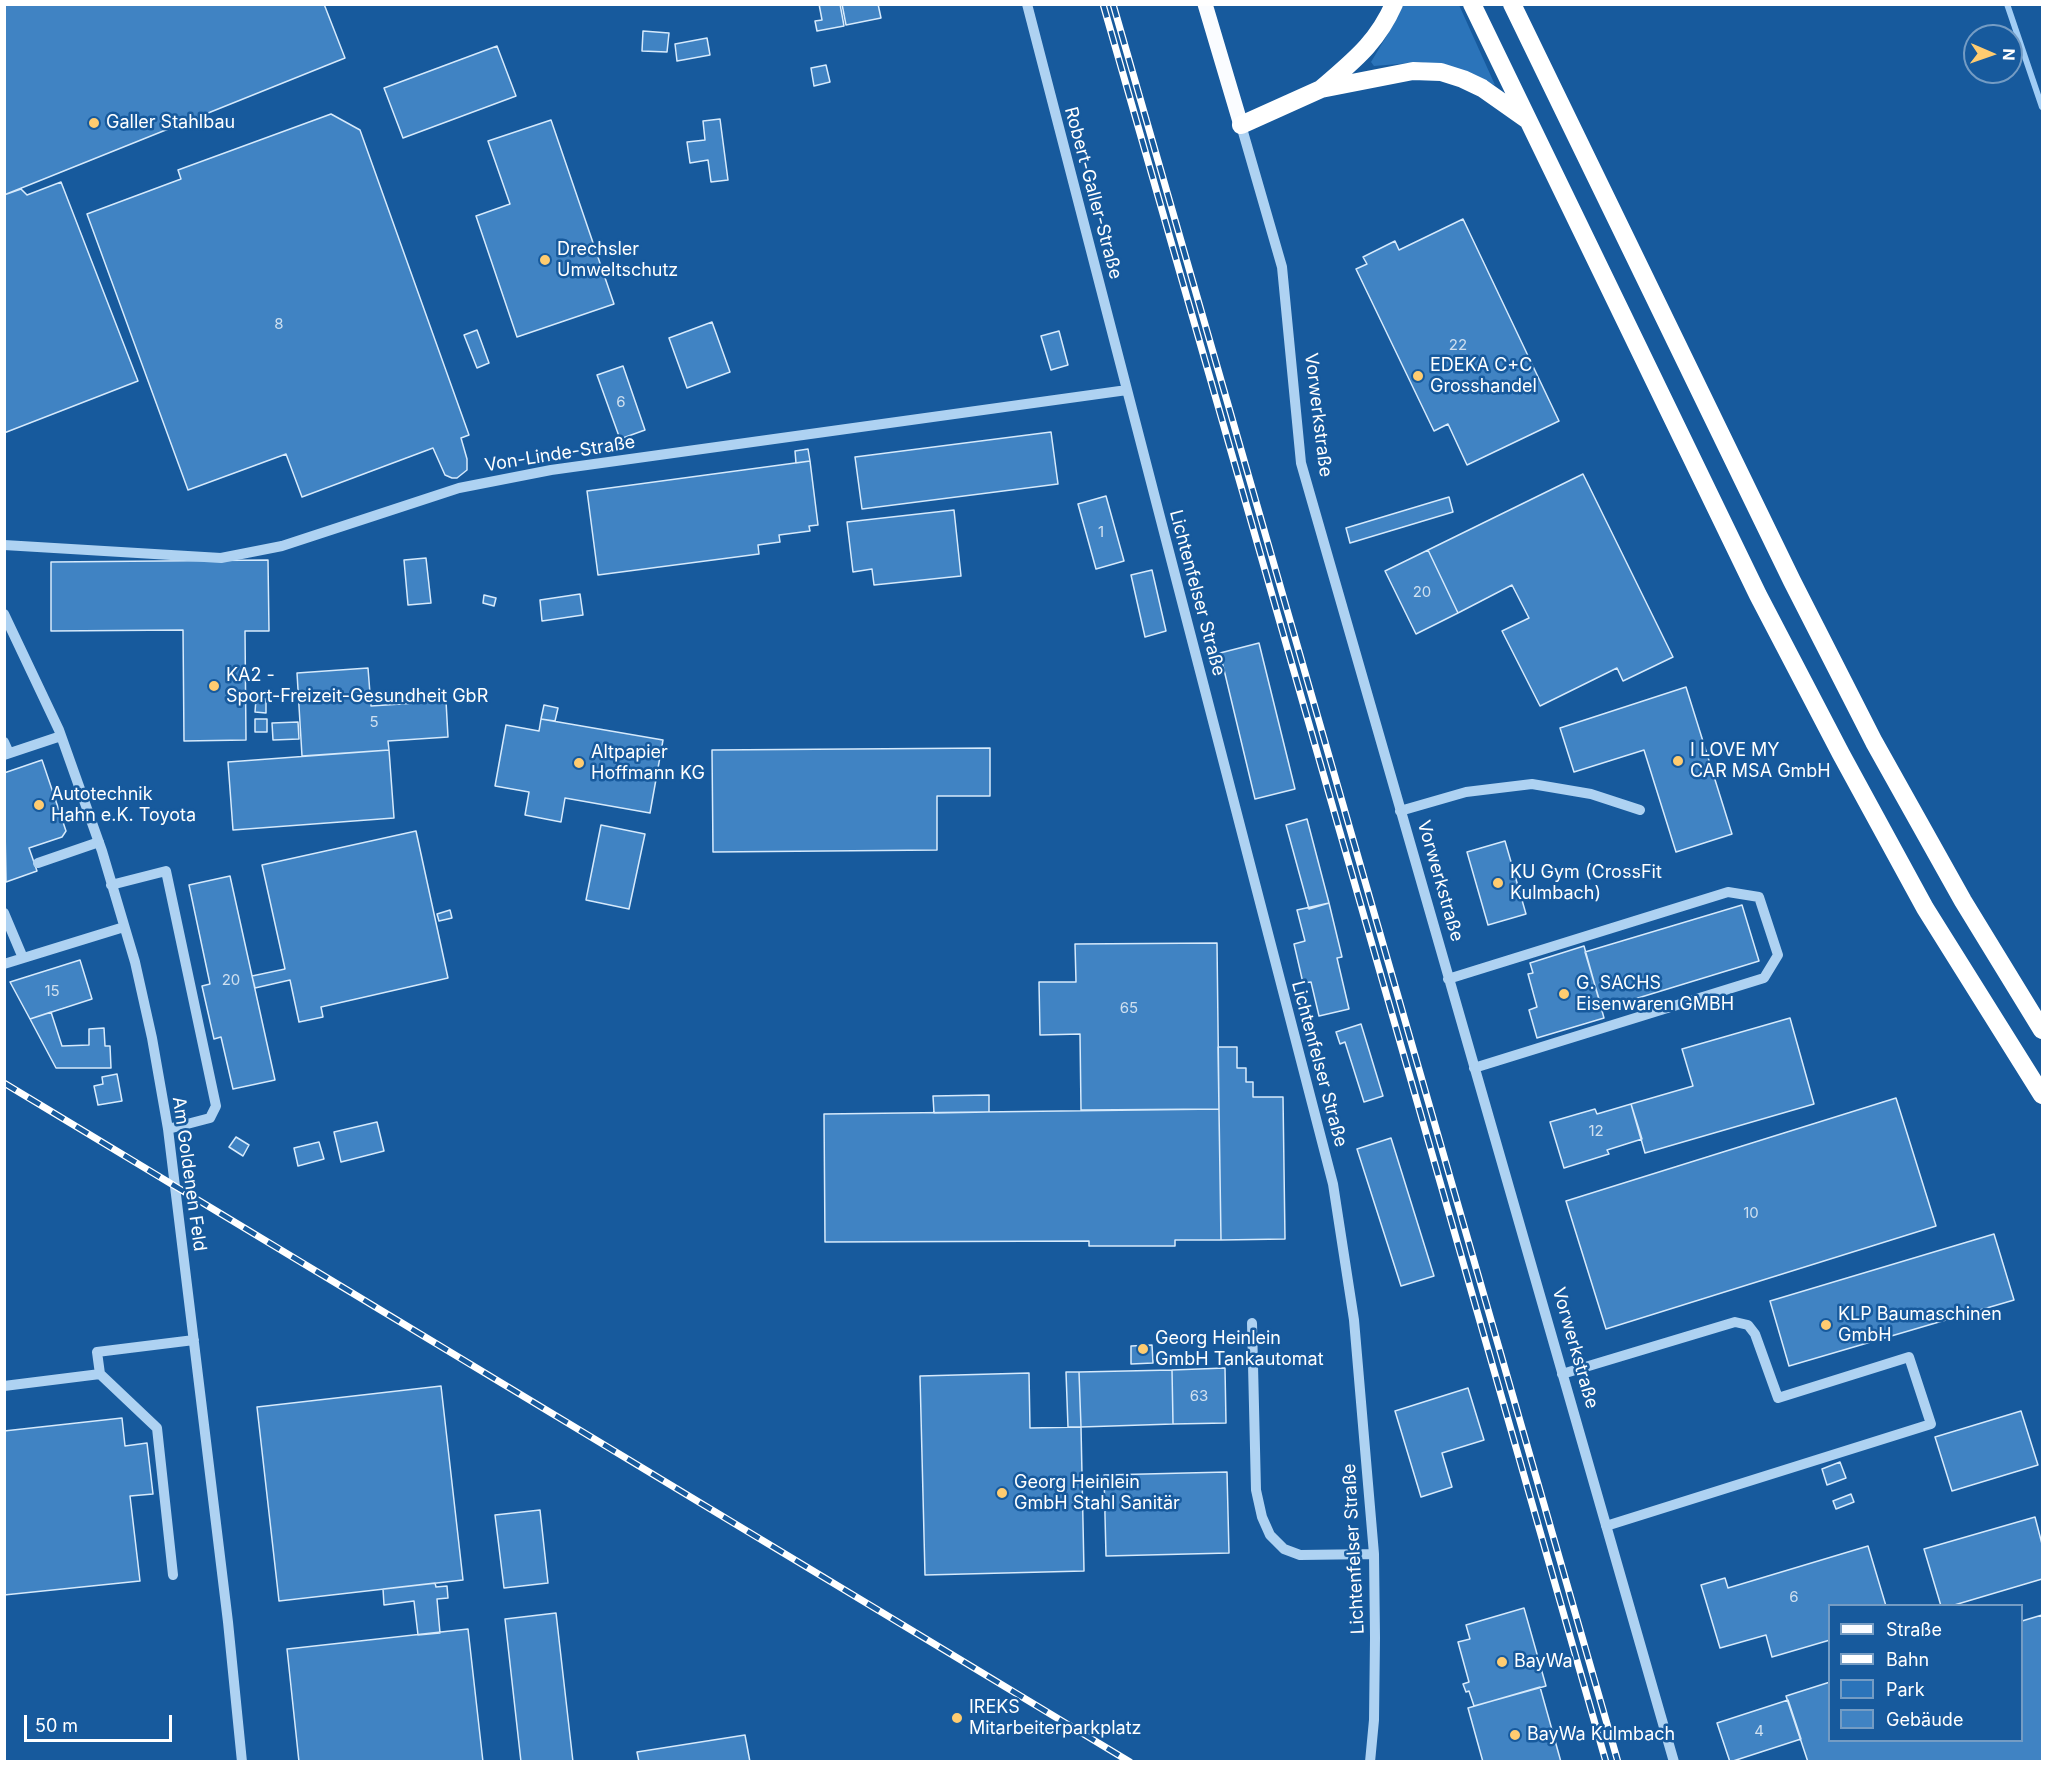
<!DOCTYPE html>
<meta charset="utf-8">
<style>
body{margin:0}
#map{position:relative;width:2047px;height:1766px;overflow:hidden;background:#175a9d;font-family:Inter,sans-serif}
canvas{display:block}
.frame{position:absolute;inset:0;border:6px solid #fff;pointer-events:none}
.legend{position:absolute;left:1828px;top:1604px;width:195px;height:138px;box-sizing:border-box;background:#175a9d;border:2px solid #749cc4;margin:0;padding:8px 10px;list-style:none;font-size:18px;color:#fff}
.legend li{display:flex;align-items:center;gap:12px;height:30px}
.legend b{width:30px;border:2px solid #749cc4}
.north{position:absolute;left:1963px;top:24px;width:60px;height:60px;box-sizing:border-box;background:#175a9d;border:2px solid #749cc4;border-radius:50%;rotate:92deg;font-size:16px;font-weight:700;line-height:24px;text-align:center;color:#fff}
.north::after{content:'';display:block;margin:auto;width:21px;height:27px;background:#ffcc70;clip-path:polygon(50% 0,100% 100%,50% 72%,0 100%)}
.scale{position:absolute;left:24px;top:1715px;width:148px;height:27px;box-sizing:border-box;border:3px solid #fff;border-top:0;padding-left:8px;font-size:18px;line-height:21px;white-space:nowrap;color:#fff;-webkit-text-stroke:4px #175a9d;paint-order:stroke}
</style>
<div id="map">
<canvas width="2047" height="1766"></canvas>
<div class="frame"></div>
<ul class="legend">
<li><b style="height:8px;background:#fafcff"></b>Straße</li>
<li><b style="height:8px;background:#fff"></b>Bahn</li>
<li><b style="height:16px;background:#2b74ba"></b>Park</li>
<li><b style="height:16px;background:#4083c3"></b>Gebäude</li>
</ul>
<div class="north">N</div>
<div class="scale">50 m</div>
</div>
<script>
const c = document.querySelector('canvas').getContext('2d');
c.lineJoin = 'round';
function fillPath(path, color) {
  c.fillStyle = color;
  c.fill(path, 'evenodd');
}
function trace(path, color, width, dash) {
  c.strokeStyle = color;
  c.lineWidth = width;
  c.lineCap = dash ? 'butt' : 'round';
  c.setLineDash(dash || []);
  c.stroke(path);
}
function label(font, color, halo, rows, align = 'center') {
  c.font = font + ' Inter,sans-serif';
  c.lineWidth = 5;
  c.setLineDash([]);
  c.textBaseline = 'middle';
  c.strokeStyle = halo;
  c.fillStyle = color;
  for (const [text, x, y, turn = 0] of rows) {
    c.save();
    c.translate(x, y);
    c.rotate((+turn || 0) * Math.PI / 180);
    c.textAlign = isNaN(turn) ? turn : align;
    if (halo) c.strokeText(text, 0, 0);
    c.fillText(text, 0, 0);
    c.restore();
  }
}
fillPath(new Path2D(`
 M1402,5H1459L1495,85L1422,62L1374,66L1371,62L1398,17Z`), '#2b74ba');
trace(new Path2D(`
 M2007,4L2042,107`), '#a1cdf5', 6);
const building = new Path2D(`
 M4,4H324L345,58L4,195Z
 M819,4H840L844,26L817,31L815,21L822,20Z
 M842,4H878L881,18L846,25Z
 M643,31L669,33L667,52L642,51Z
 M707,38L710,55L677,61L675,44Z
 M497,46L516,96L403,138L384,88Z
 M826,65L830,82L814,86L811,68Z
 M331,114L360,130L469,435L461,438L467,459V470L457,478H452L445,475L433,448L302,497L286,454L188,490L87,214L181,179L178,170Z
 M720,119L728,180L711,182L708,160L690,163L687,142L705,140L703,121Z
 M551,120L614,304L517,337L476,216L510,204L488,141Z
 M61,182L138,381L4,433V195L21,189L27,195Z
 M1463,219L1559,421L1467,465L1448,424L1434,431L1356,269L1367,264L1363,257L1395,241L1399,250Z
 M712,322L730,372L687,388L669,338Z
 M477,330L489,363L477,368L464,335Z
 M1059,331L1068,365L1051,370L1041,336Z
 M623,366L645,430L620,439L597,375Z
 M1051,432L1058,484L862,509L855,457Z
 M808,449L810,461L796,463L795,451Z
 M810,461L818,525L809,526L810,531L779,535L780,542L758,545L759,554L598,575L587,491Z
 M1583,474L1673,657L1623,681L1617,668L1540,706L1502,631L1529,618L1512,585L1458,613L1428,550Z
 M1106,496L1124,561L1096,569L1078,504Z
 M1449,497L1453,512L1350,543L1346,528Z
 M954,510L961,576L874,585L872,569L853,572L847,522Z
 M1428,550L1458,613L1416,634L1385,571Z
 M426,558L431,603L408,605L404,560Z
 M268,560L269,631H245L246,740L184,741L183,630L51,631V562Z
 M1152,570L1166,631L1145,637L1131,575Z
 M580,594L583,615L542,621L540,600Z
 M484,595L496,598L494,606L483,603Z
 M1259,643L1295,789L1255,799L1220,653Z
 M368,668L371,706L446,701L448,737L388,741L389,750L302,756L297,673Z
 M1686,687L1732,834L1676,852L1644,750L1574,772L1560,728Z
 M256,699H266V713L255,712Z
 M544,705L558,708L555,721L541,719Z
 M255,719H267V732H255Z
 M541,719L663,740L650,813L565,798L561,822L525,815L529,792L495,786L506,725L539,731Z
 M298,722L299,739L273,740L272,723Z
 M990,748V796H937V850L713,852L712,750Z
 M389,750L394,818L233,830L228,762Z
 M42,760L66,831L62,837L29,848L37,871L6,882L4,773Z
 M1307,819L1329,903L1309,909L1286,825Z
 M601,825L645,834L629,909L586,900Z
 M416,831L448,978L321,1007L323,1017L299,1022L290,980L255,988L252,976L285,969L262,865Z
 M1505,841L1526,914L1488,925L1467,852Z
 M230,876L275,1080L233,1089L221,1037L214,1039L202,986L210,984L189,885Z
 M1329,903L1342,957L1337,958L1349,1009L1319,1016L1311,982L1303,983L1294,944L1305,941L1297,910Z
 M1742,905L1759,961L1602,1009L1585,952Z
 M450,910L452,918L439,921L437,914Z
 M1217,943L1219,1109L1081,1110L1080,1034L1040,1035L1039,982H1076L1075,944Z
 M1584,946L1604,1018L1537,1038L1529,1010L1537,1007L1528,974L1533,973L1530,963Z
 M80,960L92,999L30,1019L10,982Z
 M51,1012L62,1046L89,1045V1029L104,1028L105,1046H110L111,1068H56L30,1019Z
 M1790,1018L1814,1104L1645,1153L1631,1104L1693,1086L1682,1049Z
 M1361,1024L1383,1096L1364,1102L1345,1042L1340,1044L1336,1032Z
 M1218,1047H1237V1068H1246V1082H1253V1097H1283L1285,1239L1221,1240Z
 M117,1074L122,1101L98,1105L94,1086L103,1084L102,1077Z
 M989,1095V1112L934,1113L933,1096Z
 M1896,1098L1936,1226L1606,1329L1566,1201Z
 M1631,1104L1642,1139L1607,1150L1609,1154L1564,1168L1550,1122L1595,1109L1597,1114Z
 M1219,1109L1221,1240H1175V1246H1089V1241L825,1242L824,1114Z
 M377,1122L384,1151L341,1162L334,1132Z
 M236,1137L249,1145L243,1156L229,1147Z
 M1391,1138L1434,1276L1401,1286L1357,1149Z
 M319,1142L324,1159L298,1166L294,1148Z
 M1994,1234L2014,1300L1789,1366L1770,1301Z
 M1152,1345L1153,1363L1131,1364V1346Z
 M1225,1368L1226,1423L1173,1424L1172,1370Z
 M1172,1370L1173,1424L1081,1427L1079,1372Z
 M1066,1372H1079L1081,1427H1068Z
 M1029,1373L1030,1428L1081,1427L1084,1571L925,1575L920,1376Z
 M441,1386L463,1580L279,1601L257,1407Z
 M1468,1388L1484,1440L1442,1453L1452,1487L1421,1497L1395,1411Z
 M2021,1411L2038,1465L1952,1491L1935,1437Z
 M122,1418L125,1446L147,1443L153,1494L130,1496L140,1581L4,1595V1431Z
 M1840,1462L1846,1478L1827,1485L1822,1469Z
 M1227,1472L1229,1553L1106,1556L1104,1475Z
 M1851,1494L1854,1502L1836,1509L1833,1501Z
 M540,1510L548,1583L504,1588L495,1515Z
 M2035,1517L2042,1544V1579L1951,1606H1941L1924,1549Z
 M1868,1546L1886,1606H1830V1640L1772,1657L1766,1635L1720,1648L1701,1585L1725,1578L1728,1588Z
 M435,1583L436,1587L447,1586L448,1598L437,1599L440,1633L418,1635L414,1601L384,1605L383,1589Z
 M1524,1608L1546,1686L1474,1706L1469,1691L1466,1692L1463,1684L1469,1682L1458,1642L1470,1639L1466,1625Z
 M556,1613L573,1762H521L505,1619Z
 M2042,1615V1762H1808L1786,1696L1830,1682V1740H2022V1621Z
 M468,1629L483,1762H299L287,1649Z
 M1540,1687L1561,1762H1483L1468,1708Z
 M1788,1700L1801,1739L1730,1762L1717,1723Z
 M745,1735L750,1762H639L637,1752Z`);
fillPath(building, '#4083c3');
trace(building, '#d6eafc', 1.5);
trace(new Path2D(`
 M1027,4L1333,1184L1354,1320L1374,1554L1375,1638L1374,1720L1370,1762
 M1241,125L1282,267L1301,463L1674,1762
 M4,545L221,558L282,546L459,488L551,470L1127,390
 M4,614L59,730L102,851L135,962L152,1038L168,1129L228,1622L242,1762
 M4,742L9,753
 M4,755L61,736
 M1400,811L1466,792L1532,784L1591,794L1640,810
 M38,863L99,842
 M111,885L166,871L216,1106L210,1118L168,1129
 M4,913L23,958
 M4,964L124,927
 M1448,979L1728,892L1759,897L1778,955L1764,978L1474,1068
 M1252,1323L1256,1490L1262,1517L1270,1535L1284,1549L1300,1555L1374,1554
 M100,1374L157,1428L173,1575
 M1562,1374L1735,1322L1748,1325L1755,1334L1778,1398L1909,1357L1931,1424L1606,1526
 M4,1386L100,1374L97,1352L194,1340`), '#aed2f2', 10);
trace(new Path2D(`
 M1205,4L1241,125`), '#fafcff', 15);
trace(new Path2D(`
 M1472,4L1758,595L1841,754L1925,908L2042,1095
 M1512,4L1792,581L1874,742L1963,901L2042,1030
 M1322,88C1353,61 1377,43 1394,4
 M1241,125L1321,89L1413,71L1441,72L1463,79L1482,88L1526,119`), '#fff', 18);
const rail = new Path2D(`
 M1103,4L1606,1762
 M1113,4L1618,1762
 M4,1083L1130,1762`);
trace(rail, '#fff', 7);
trace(rail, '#175a9d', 4.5, [14]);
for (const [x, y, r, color] of [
 [94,123,6,"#ffcc70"],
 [545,260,6,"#ffcc70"],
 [1418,376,6,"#ffcc70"],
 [214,686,6,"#ffcc70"],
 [1678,761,6,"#ffcc70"],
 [579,763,6,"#ffcc70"],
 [39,805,6,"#ffcc70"],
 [1498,883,6,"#ffcc70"],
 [1564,994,6,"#ffcc70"],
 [1826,1325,6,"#ffcc70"],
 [1143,1349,6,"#ffcc70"],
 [1002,1493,6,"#ffcc70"],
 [1502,1662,6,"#ffcc70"],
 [957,1718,6,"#ffcc70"],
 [1515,1735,6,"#ffcc70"]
]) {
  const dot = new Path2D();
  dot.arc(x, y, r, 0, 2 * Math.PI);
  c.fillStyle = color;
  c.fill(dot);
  trace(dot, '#175a9d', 2);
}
label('15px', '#cfe0f0', null, [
 ["8",279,324],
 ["22",1458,345],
 ["6",621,402],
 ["1",1101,532],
 ["20",1422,592],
 ["5",374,722],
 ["20",231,980],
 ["15",52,991],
 ["65",1129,1008],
 ["12",1596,1131],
 ["10",1751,1213],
 ["63",1199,1396],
 ["6",1794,1597],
 ["4",1759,1731]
]);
label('18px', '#fff', '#175a9d', [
 ["Galler Stahlbau",106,123],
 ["Drechsler",557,250],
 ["Umweltschutz",557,271],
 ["EDEKA C+C",1430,366],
 ["Grosshandel",1430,387],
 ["KA2 -",226,676],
 ["Sport-Freizeit-Gesundheit GbR",226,697],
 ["I LOVE MY",1690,751],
 ["CAR MSA GmbH",1690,772],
 ["Altpapier",591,753],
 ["Hoffmann KG",591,774],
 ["Autotechnik",51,795],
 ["Hahn e.K. Toyota",51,816],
 ["KU Gym (CrossFit",1510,873],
 ["Kulmbach)",1510,894],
 ["G. SACHS",1576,984],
 ["Eisenwaren GMBH",1576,1005],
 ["KLP Baumaschinen",1838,1315],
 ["GmbH",1838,1336],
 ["Georg Heinlein",1155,1339],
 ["GmbH Tankautomat",1155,1360],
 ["Georg Heinlein",1014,1483],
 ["GmbH Stahl Sanitär",1014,1504],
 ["BayWa",1514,1662],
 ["IREKS",969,1708],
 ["Mitarbeiterparkplatz",969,1729],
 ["BayWa Kulmbach",1527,1735]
], 'left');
label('18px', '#fff', '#175a9d', [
 ["Robert-Galler-Straße",1093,193,75],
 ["Vorwerkstraße",1318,415,83],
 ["Von-Linde-Straße",560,454,-9],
 ["Lichtenfelser Straße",1197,593,75],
 ["Vorwerkstraße",1440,881,74],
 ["Lichtenfelser Straße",1319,1064,75],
 ["Am Goldenen Feld",189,1174,82],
 ["Vorwerkstraße",1575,1348,74],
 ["Lichtenfelser Straße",1354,1549,-93]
]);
</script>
